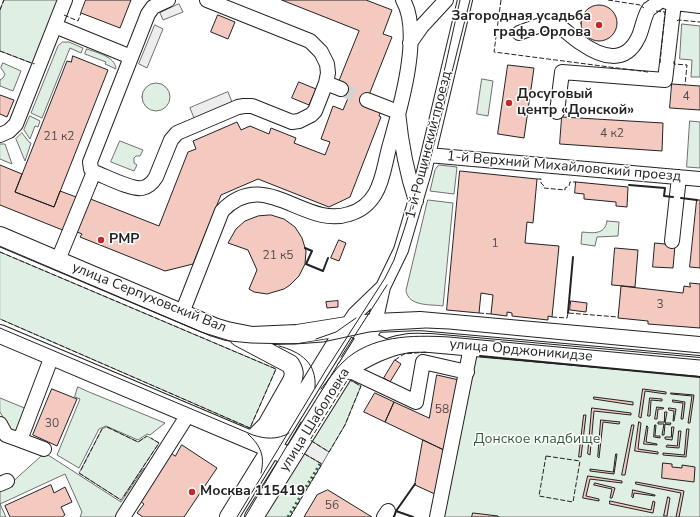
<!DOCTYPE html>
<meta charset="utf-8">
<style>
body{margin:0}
canvas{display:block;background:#fff}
</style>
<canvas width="700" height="517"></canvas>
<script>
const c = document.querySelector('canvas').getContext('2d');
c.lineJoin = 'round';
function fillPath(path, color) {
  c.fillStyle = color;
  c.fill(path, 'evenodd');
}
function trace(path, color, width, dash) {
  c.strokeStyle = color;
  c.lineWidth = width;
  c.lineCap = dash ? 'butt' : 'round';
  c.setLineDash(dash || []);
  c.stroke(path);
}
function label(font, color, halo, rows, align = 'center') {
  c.font = font + ' "Nunito Sans",sans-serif';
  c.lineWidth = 3;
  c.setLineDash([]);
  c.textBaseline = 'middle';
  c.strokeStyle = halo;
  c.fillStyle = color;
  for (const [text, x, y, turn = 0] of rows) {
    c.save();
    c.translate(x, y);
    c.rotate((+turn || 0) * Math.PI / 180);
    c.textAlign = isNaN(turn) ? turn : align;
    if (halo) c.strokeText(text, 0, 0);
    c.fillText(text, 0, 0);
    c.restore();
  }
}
const green = new Path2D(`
 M4,0H60L34,64L0,51V10Z
 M682,24L700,26V77H691L692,60L680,59Z
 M63,42H69L83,48L81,53L70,48L42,118L31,113L58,46Z
 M87,49C97,53 115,56 116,69L105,64L106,62L85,54Z
 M3,63L21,71L13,91L0,86V80L3,78L5,74L1,68Z
 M482,79L493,81L488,116L477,114Z
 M142 97a14 14 0 1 1 28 0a14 14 0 1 1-28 0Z
 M30,116L40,121L38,127L35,126L30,139L24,130Z
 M690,121L700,122V168L687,167Z
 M22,133L29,142L31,143L25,161L16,139Z
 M120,141L143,150L140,156H136L134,158V163L137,165L134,171L111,162Z
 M0,144H5L12,164L0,159Z
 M439,165L457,167L454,194L430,191L435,170Z
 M428,200L453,203L443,306C430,304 409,307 406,291Z
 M607,221L619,222L618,236L597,237L595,246L581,244L582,232C593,233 605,235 607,221Z
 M0,252L276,369L250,428L0,319Z
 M476,356L700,377V517H441Z
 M348,379L361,386L345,425L329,452L310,440Z
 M78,387L89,392L165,423L150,435L147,434L138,440L106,426L99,429L79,468L57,455L80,399L75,397Z
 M0,398L27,409L17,435L12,433L0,412Z
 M107,427L138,442L147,436L159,443L121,500L79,473L102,429Z
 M45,453L121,502L144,468L150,471L121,517H80L82,512L65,474L0,504L6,517H0V489L10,484Z
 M303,453L322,464L290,517H263Z`);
fillPath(green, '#e0efe3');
trace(green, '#6f6f6f', 1);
const parking = new Path2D(`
 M179,4L183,12L163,20L160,13Z
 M155,25L163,29L147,68L139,64Z
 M228,92L232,102L194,118L190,108Z
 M310,440L329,452L322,464L303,453Z`);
fillPath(parking, '#ededed');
trace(parking, '#6f6f6f', 1);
const building = new Path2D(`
 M86,0H131L120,28L81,13Z
 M282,0H366L392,10L383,34L392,37L365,105L381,111L379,116L381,117L350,197L329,207L258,179L221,195L193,264L165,271L80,237L82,234L75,231L88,198L159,226L188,152L196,149L193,141L237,122L241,130L250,126L269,134L271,128L296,138L294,143L325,155L330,142L321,139L333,106L343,110L348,98L339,94L338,83L359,31Z
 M581 23a18 18 0 1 1 36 0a18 18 0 1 1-36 0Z
 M218,15L235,22L228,39L211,32Z
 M73,56L108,70L54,207L15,192L67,61L71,62Z
 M508,65L534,68L524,138L498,134Z
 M299,82L316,89L309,105L292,98Z
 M672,84L700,86V110L670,108Z
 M0,95L14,100L7,117L0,114Z
 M562,117L663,123L662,151L560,144Z
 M0,165L22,174L15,192L54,207L60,191L79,198L65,231L0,205Z
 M460,171L537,179L533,223L527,222L525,243L559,246L552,317L548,316V320L512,316V313L507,312V316L491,314L493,295L481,293L479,313L447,310Z
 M576,182L628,187L627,207L616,206V202L584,199V194L575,193Z
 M697,200H700V268L690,267Z
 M271,215L284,219L295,227L302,238L306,251L305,264L299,276L290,285L284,289L267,294L254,292L249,289L257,270L248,250L228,243L236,229L245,221L258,216Z
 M339,240L346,243L339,261L331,258Z
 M655,243L675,245L673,268L653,267Z
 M615,248L638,250L635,287L612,285Z
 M690,283L700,284V328L648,324V321L618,318L621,286L683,293L684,286L690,287Z
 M338,301V307L327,308L326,302Z
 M571,301L587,303L586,312L570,310Z
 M395,360L401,364L390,382L384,378Z
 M437,375L459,380L446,451L385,422L394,402L429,418Z
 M52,389L77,399L57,446L33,435Z
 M643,389L666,392V394L645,391L641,418L639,417Z
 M375,393L394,402L385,422L364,412Z
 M671,393L694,395L690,423H688L692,396L671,394Z
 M594,397L633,402V405L594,399Z
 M650,398L662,399V401L651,400L650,416H648Z
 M673,400L685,402L683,419H681L683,403L673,402Z
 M657,407L664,408L663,409H658L657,419H655Z
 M592,408L631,413V415L594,411L590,455L588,454Z
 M669,408L676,409L674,421H673L674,411L669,410Z
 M665,412H667L665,423H671L670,425L665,424L664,435H662L664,424H658V422H664Z
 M584,415H586L581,457H579Z
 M601,420L620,422L619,424L603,422L599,458L598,457Z
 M639,422L641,423L638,449L658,452V454L635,451Z
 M632,425H634L625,475H622Z
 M655,425H656L655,436H660V438L654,437Z
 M647,426L648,427L646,442L657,444V445L644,444Z
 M672,427H674L672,440L665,439V437H671Z
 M687,429H689L686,457L663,455V453L684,455Z
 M679,431H681L679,448L666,447L667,445L677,446Z
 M423,440L446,451L437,495L415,485Z
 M182,445L217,468L184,517H143L137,513L144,504L140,501L171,453L175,456Z
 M616,454H617L614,474L590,471V469L613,472Z
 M663,463L672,464V467L682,468V465L695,467L694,482L662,478Z
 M588,476L622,481V483L590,479L586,496L599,499V501L583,498Z
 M636,482L684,491L679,517H676L681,493L636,484Z
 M595,483L615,488L612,498H610L612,489L594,485Z
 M51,485L54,493L65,487L72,502L61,507L65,515L62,517H10L5,506Z
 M328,490L372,517H304L317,495Z
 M633,490L655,495V496L634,493L633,498L632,497Z
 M668,497L670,498L667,516H664Z
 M610,501L651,510L653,501L655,502L653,513L610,504Z
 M473,513L498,516V517H472Z`);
fillPath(building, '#f3c9c0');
trace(building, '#222', 1);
trace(new Path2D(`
 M341,89L367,100`), '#d3d3d3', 14, [14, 7]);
const minor = new Path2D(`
 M168,0L153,7L148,14L90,162L91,169L94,172C105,176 131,190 142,188C148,187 153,182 156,177L171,140L177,133L238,107L244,106H252L292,122L299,121L311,115L315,111L326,83L328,73L327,64L321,52L310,41L207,0
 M667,2L700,6
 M55,26L131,57
 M519,33L551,21C563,27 570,36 581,43C601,57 625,65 638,38C642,31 644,15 649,9C652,7 656,4 659,2
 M410,43L422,26L446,0
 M326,83L341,89
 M367,100L398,112C401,143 406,171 416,201
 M557,112L562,72L665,80L674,3
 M0,135L9,131L16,124L65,0
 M428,155L700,179
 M672,241L679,177
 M58,260L94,172
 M182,313L222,211C265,166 304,229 349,214C360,211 369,204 375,194C383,181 385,163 389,148C399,112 423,34 403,0
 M375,323L383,287
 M388,348L366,337L347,326L355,314L383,287L401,250L424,172L465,0
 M346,369L416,402L423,362L467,372
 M0,424L6,435L20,440
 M44,449L20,440L52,356
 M0,484L7,481
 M123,517L189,413
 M384,517L388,511
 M437,517L471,347`);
const major = new Path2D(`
 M0,236L214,327L227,331L252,336L297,334L347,326L375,323L420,321L700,346
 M0,334L291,457
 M239,337L290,364C294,370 295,374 292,381L267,425L252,440
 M346,369C364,359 384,347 404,344C412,342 421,343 430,343L700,367
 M229,517L347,326
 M254,517L375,323`);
trace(minor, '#222', 16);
trace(major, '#222', 20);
trace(minor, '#fff', 14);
trace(major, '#fff', 18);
trace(new Path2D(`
 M428,168L470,0
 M0,247L201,332L230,341L251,343L295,344L323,342L369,332L391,330L426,328L449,329L700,353
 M0,328L253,435C265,439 278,440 289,433
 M316,339L336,332L356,318
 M279,346C301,352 317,363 315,388
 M341,357L387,285
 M321,389C328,380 335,370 343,362C371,335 412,335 449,337L700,360
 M248,434C261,446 265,456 261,473
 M237,517L326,370L385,278L394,260L404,230L422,171L460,0
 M245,517L301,422`), '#222', 1);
trace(new Path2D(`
 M288,517L320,464`), '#2f5e38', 3, [2, 3]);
trace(new Path2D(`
 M501,0L494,52L648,72
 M608,0L640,5L644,8
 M0,10L4,0
 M656,11L665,12L660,63
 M64,15L78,21L81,13
 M677,21L678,20L700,22
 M0,51L34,64V63
 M674,61V64L687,65L685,85
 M537,179H541V183L544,186V188L565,190V188L569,186L570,182H576
 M0,252L276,369L250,428L0,319
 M479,313L491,314
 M552,317L567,318L568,313L618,317
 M395,360L404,354L427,352
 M348,379L361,386L345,425L329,452L310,440Z
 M107,427L138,442L147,436
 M546,456L580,461L573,502L539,496Z
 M81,470L102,429
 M79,473L121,500
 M124,496L159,443L151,438
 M290,517L322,464L303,453L302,454`), '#222', 1, [5, 2]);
trace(new Path2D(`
 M629,185L665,188L664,196L673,197
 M681,198L697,200
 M305,248L312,251L306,264L323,271L328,258
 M568,313L573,257
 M480,356L700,377
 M396,511L413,517
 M394,517L396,511L415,484`), '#222', 2);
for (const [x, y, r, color] of [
 [599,25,4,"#c62828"],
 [509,103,4,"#c62828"],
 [101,240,4,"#c62828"],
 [192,492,4,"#c62828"]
]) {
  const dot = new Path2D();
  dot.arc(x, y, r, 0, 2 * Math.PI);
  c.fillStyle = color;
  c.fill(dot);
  trace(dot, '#fff', 1.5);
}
label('12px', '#564c4a', null, [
 ["4",686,97],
 ["4 к2",612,134],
 ["21 к2",59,137],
 ["1",495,244],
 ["21 к5",278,256],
 ["3",660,305],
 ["58",442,410],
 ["30",52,424],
 ["56",332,506]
]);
label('bold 14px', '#222', '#fff', [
 ["Загородная усадьба",591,17,"right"],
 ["графа Орлова",591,33,"right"],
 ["Досуговый",517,95],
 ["центр «Донской»",517,111],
 ["PMP",109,240],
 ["Москва 115419",200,492]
], 'left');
label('14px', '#222', '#fff', [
 ["1-й Рощинский проезд",429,145,-76],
 ["1-й Верхний Михайловский проезд",564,167,5],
 ["улица Серпуховский Вал",149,298,22],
 ["улица Орджоникидзе",521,351,5],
 ["улица Шаболовка",315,420,-58]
]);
label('14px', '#2f5e38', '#fff', [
 ["Донское кладбище",537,440]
]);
</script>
